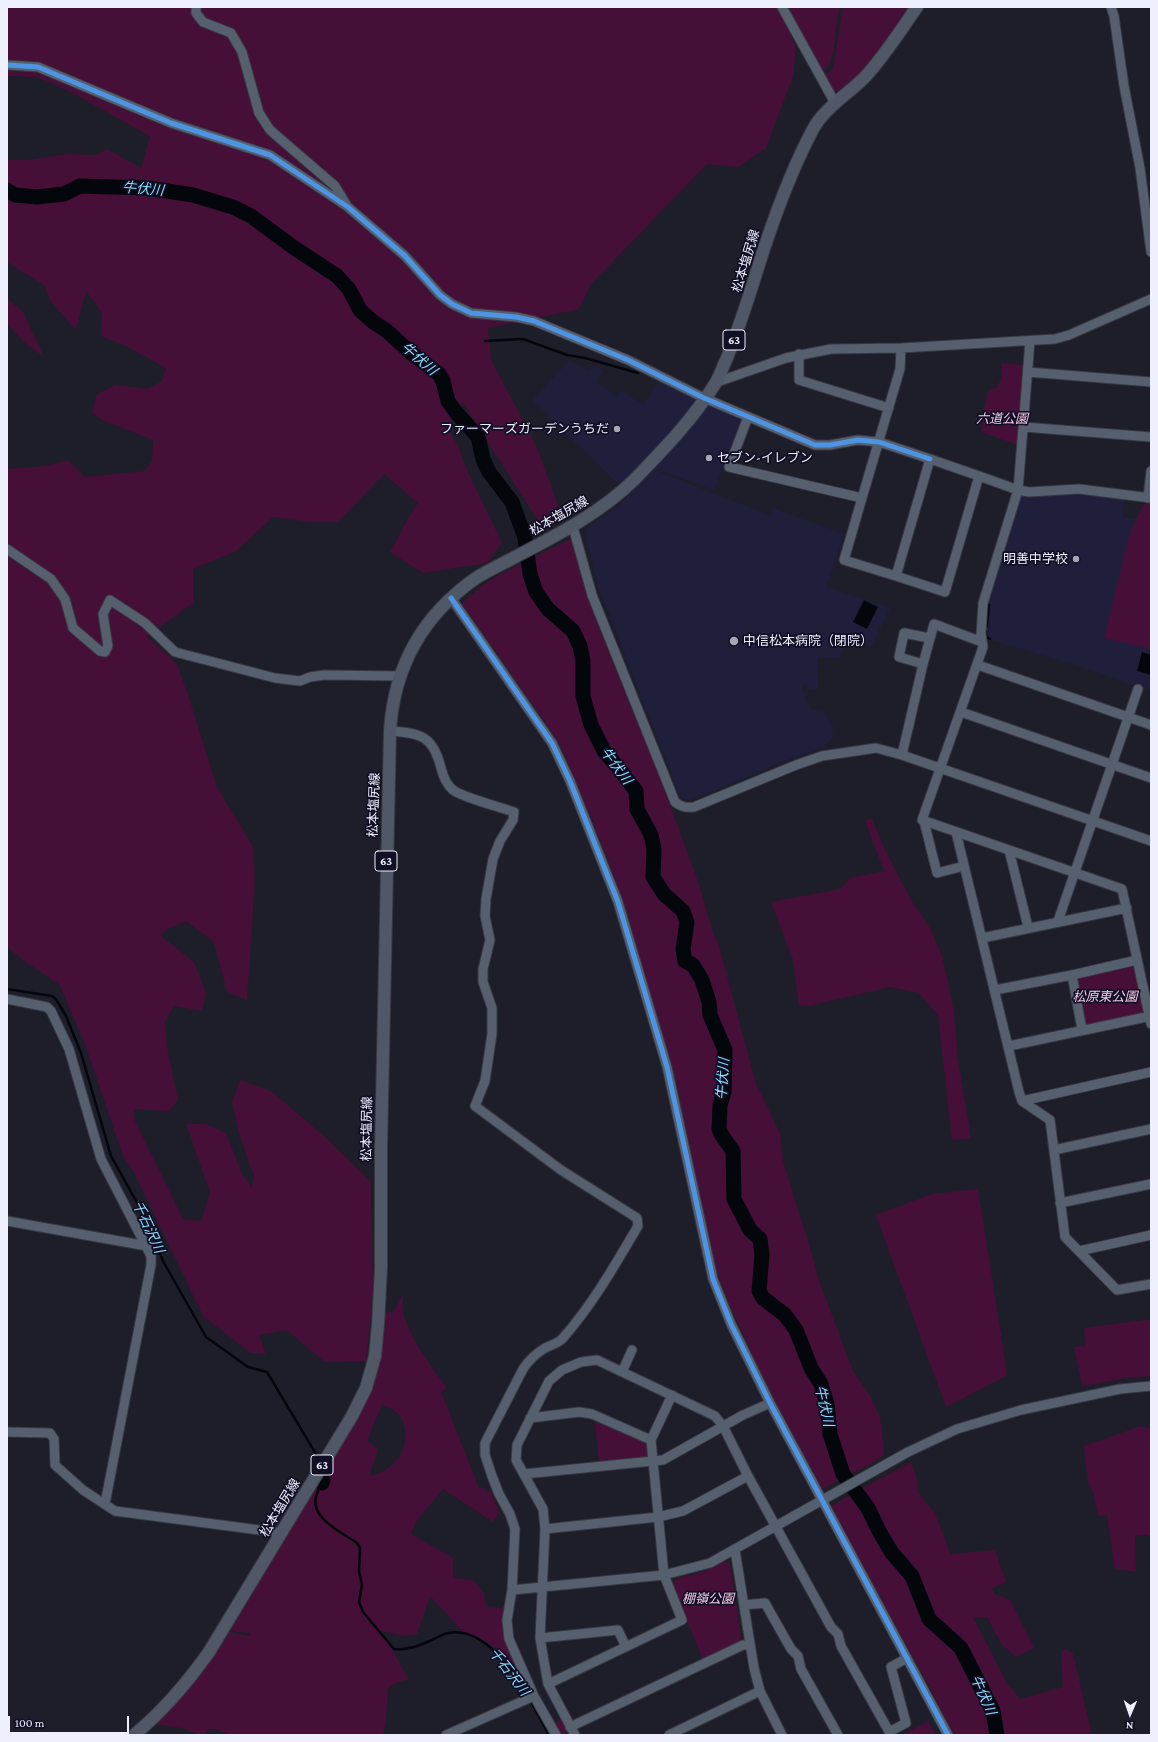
<!DOCTYPE html>
<meta charset="utf-8">
<style>
body{margin:0}
#map{position:relative;width:1158px;height:1742px;overflow:hidden;background:#1e1e2b;font-family:"Crimson Pro",serif}
canvas{display:block}
.frame{position:absolute;inset:0;border:8px solid #eff0fd;pointer-events:none}
.north{position:absolute;left:1110px;top:1694px;width:40px;height:40px;-webkit-text-stroke:3px #100f26;paint-order:stroke;rotate:182deg;font-size:11px;font-weight:700;line-height:16px;text-align:center;color:#eff0fd}
.north::after{content:'';display:block;margin:auto;width:14px;height:18px;background:#eff0fd;clip-path:polygon(50% 0,100% 100%,50% 72%,0 100%)}
.scale{position:absolute;left:8px;top:1716px;width:121px;height:18px;box-sizing:border-box;border:2px solid #eff0fd;border-top:0;padding-left:5px;font-size:12px;line-height:14px;white-space:nowrap;color:#eff0fd;-webkit-text-stroke:3px #100f26;paint-order:stroke}
</style>
<div id="map">
<canvas width="1158" height="1742"></canvas>
<div class="frame"></div>
<div class="north">N</div>
<div class="scale">100 m</div>
</div>
<script>
const c = document.querySelector('canvas').getContext('2d');
c.lineJoin = 'round';
function fillPath(path, color) {
  c.fillStyle = color;
  c.fill(path, 'evenodd');
}
function trace(path, color, width, dash) {
  c.strokeStyle = color;
  c.lineWidth = width;
  c.lineCap = dash ? 'butt' : 'round';
  c.setLineDash(dash || []);
  c.stroke(path);
}
function label(font, color, halo, rows, align = 'center') {
  c.font = font + ' "Crimson Pro","Noto Sans JP",serif';
  c.lineWidth = 3.5;
  c.setLineDash([]);
  c.textBaseline = 'middle';
  c.strokeStyle = halo;
  c.fillStyle = color;
  for (const [text, x, y, turn = 0] of rows) {
    c.save();
    c.translate(x, y);
    c.rotate((+turn || 0) * Math.PI / 180);
    c.textAlign = isNaN(turn) ? turn : align;
    if (halo) c.strokeText(text, 0, 0);
    c.fillText(text, 0, 0);
    c.restore();
  }
}
fillPath(new Path2D(`
 M569,361L588,370L591,366L603,370L596,382L617,396L621,390L643,405L659,381L695,399V402L648,458L619,485L532,400Z
 M706,405L711,406L742,419L714,490L653,468Z
 M654,470L771,516L772,508L844,534L826,587L890,608L871,647L850,635L839,658L819,657L817,659L818,689H810L805,684L802,685V688L810,709L824,712L832,725L833,736L830,741L824,744L826,747L792,758L690,800L684,799L680,795L597,583L586,536L588,527L616,508Z
 M1074,495L1124,499L1123,517L1136,519L1144,504H1151V691L1077,665L985,638L989,598L1021,496Z`), '#201f3b');
fillPath(new Path2D(`
 M7,7H776L780,11L796,47L793,76L766,148L738,167L707,164L591,284L579,309L488,328L491,360L536,445L562,516L544,530L463,403L447,427L459,448L466,468L502,543L487,563L423,573L390,552L409,517L418,503L384,474L338,522H310L273,517L236,551L193,569V603L147,636L177,664L189,698L217,787L253,847L255,879L247,1000L227,992L214,942L186,921L167,929L161,936L194,962L206,993L202,1011L174,1006L165,1021L167,1047L178,1100L169,1111L133,1109L135,1121L183,1219L201,1221L210,1193L186,1124H206L226,1133L241,1172L252,1188L254,1176L239,1133L232,1102L240,1080L271,1091L324,1136L371,1182L373,1293L366,1361L325,1362L287,1330L259,1335L266,1354L251,1353L203,1316L134,1172L123,1156L84,1041L59,984L27,963L7,947V469L46,466L68,460L85,477L145,471L152,461L153,440L102,420L92,413L97,394L115,385L147,389L162,381L166,368L126,346L101,336L102,313L86,291L76,330L51,302L45,286L7,262V160H28L68,154L96,155L107,149L141,168L150,136L69,91L37,77L7,76Z
 M786,7H840C833,27 839,57 823,72Z
 M843,7H912L863,76L843,93L834,91L824,75L832,70L834,63Z
 M7,298L23,312L44,357L25,343L7,324Z
 M1002,363L1024,365L1018,445L981,432L987,393L990,389L997,388L1001,378Z
 M1144,504H1151V649L1104,638L1130,532Z
 M570,539L575,542L586,592L601,633L629,703L647,743L699,884L712,930L719,946L756,1084L780,1133L783,1161L814,1261L817,1275L853,1371L869,1394L880,1417L884,1449L883,1456L877,1459L876,1461L822,1489L768,1389L726,1297L712,1258L674,1072L615,879L593,822L562,749L547,725L463,605L462,603L483,585L499,575Z
 M868,819H872L886,852L911,900L930,928L942,956L952,1001L956,1030L957,1055L971,1138L952,1140L938,1015L919,993L890,987L808,1006L799,1005L793,960L771,902L840,889L850,878L884,871L865,821Z
 M1130,966L1135,968L1144,1011L1143,1014L1088,1025L1085,1023L1076,981L1079,977Z
 M978,1189L1007,1373L1006,1376L946,1407L876,1215L932,1194Z
 M403,1294C403,1299 402,1305 403,1310C406,1334 433,1368 447,1388L441,1392L479,1488L484,1487L485,1492H491L499,1512L493,1522L443,1489L415,1523L411,1534L453,1558V1578L473,1580L484,1593L486,1607L505,1608L503,1632L528,1694L494,1647L481,1639L462,1631L430,1596L417,1634L404,1636L378,1630L392,1649L408,1679L392,1685L388,1689L386,1720L383,1735H231L215,1729H208L204,1735H200L182,1728L159,1725L157,1721L228,1632L250,1636V1633L233,1631L231,1627L363,1404L382,1314L394,1311ZM382,1404C387,1407 397,1411 400,1416C416,1442 396,1472 369,1476L377,1453V1448L367,1441Z
 M1151,1319V1376L1126,1378L1082,1386L1074,1347L1086,1346L1084,1328Z
 M595,1419L643,1441L648,1446V1454L644,1458L599,1463Z
 M1141,1426L1151,1429V1535H1135L1136,1572L1115,1569L1107,1515L1098,1516L1093,1491L1088,1482L1084,1446Z
 M911,1462L918,1482L917,1492L935,1513L950,1553L952,1554L995,1550L1006,1582L992,1588L994,1594L1010,1600L1034,1648L1016,1657L1002,1645L987,1617H973L1006,1682L1020,1699L1063,1687L1061,1652L1066,1649L1073,1654L1092,1735H953L935,1697L830,1507L839,1502V1501Z
 M724,1561L730,1564L741,1637L739,1644L704,1662L672,1584L678,1578L703,1572Z
 M563,1719L571,1735H560L554,1723Z
 M928,1721L936,1735H902Z`), '#460f37');
fillPath(new Path2D(`
 M864,600L878,607L867,629L853,622Z
 M1142,652L1151,655V675L1137,671Z`), '#03070c');
trace(new Path2D(`
 M7,195H15
 M485,341L523,339L567,355L585,358L638,373
 M987,626L989,605
 M986,631V637L990,639
 M7,989L52,996L56,999L66,1016L81,1053L111,1156L145,1217L163,1261L206,1337L248,1367L267,1372L319,1459
 M322,1483C320,1487 317,1492 316,1497C310,1518 343,1533 357,1543L360,1548L359,1571L362,1585L359,1602L363,1612L394,1649C410,1650 419,1646 434,1639C438,1637 443,1634 448,1633C494,1623 531,1702 549,1735`), '#03070c', 2.5);
trace(new Path2D(`
 M7,190L15,195L37,197L64,194L80,186L148,188L193,195L233,207L251,216L293,247L337,276L349,289L360,310L372,321L387,331L410,352L439,374L443,381L448,401L455,411L478,437L483,459L489,472L512,502L525,538L530,574L536,592L548,609L573,631L580,646L583,661V696L591,725L604,751L617,766L636,791L637,809L651,835L654,849L653,877L664,894L683,911L687,922L683,949L685,961L693,965L702,980L709,1002L710,1015L725,1050L724,1092L720,1105L719,1129L721,1134L733,1151L734,1199L750,1230L760,1239L762,1255L759,1291L763,1298L785,1315L796,1330L811,1368L821,1384L827,1404L830,1434L843,1474L868,1508L879,1531L892,1553L912,1576L929,1619L961,1648L993,1711L997,1735
 M322,1483L323,1480`), '#03070c', 15);
const minor = new Path2D(`
 M196,7V13L203,22L231,33L242,52L259,113L270,130L335,186L346,204
 M782,7L835,103
 M1111,7L1114,16L1124,86L1140,168L1151,252
 M7,65L38,67L171,123L270,155L348,207L405,256L440,295L452,304L471,313L516,317L534,321L628,360L704,398L815,445H830L858,440L879,442L930,459
 M1030,341L1018,490L983,603L981,634L983,647L922,820L1122,889L1151,1024
 M799,354V380L889,408
 M1028,372L1151,382
 M717,382L786,358L831,349L901,348L1055,339L1069,335L1151,299
 M748,417L729,467L862,498L900,369L901,348
 M1024,427L1151,437
 M979,476L1018,490L1029,492L1079,489L1151,498
 M862,498L844,560L896,576L930,459L979,476L945,592L896,576
 M1148,498L1151,471
 M573,527L592,595L675,802C681,807 686,808 694,807L796,765L822,756L876,748L902,755L1151,841
 M7,549L51,579L65,599L73,628L100,651L105,652L108,646L103,614L110,600L145,623L175,652L275,678L300,681L310,677L324,675L399,676
 M451,598L552,743L570,781L618,902L667,1067L713,1279L731,1324L770,1403L948,1735
 M923,664L899,657L904,633L929,638
 M978,665L1151,725
 M961,712L1151,778
 M390,731C421,733 433,736 441,768C443,776 447,785 453,790C464,798 500,807 514,812L513,820L500,841L493,859L486,899L485,916L490,940L483,969V982L492,1008V1034L485,1081L475,1106L561,1170L637,1218L638,1226C615,1265 593,1304 563,1338C559,1343 551,1345 545,1348C535,1354 529,1360 523,1369L485,1443V1455L492,1476L499,1494L510,1514L515,1529L512,1590L507,1620L509,1639L534,1696L556,1735
 M902,755L923,664L934,624L982,642
 M924,821L937,873L964,866
 M956,832L1019,1092L1022,1101L1050,1120L1065,1237L1117,1290L1151,1284
 M1009,850L1028,927
 M1058,921L1138,689
 M982,938L1127,908
 M1072,975L1082,1030
 M995,990L1072,975L1137,960
 M7,999L47,1007L51,1011L69,1049L101,1159L151,1256V1265L105,1504
 M1009,1046L1151,1016
 M1022,1101L1151,1072
 M1054,1150L1151,1129
 M1060,1203L1151,1184
 M7,1221L147,1246
 M1079,1251L1151,1235
 M622,1372L632,1350
 M530,1418L579,1412L592,1414L651,1440
 M7,1432L50,1433L54,1439L55,1465L83,1490L115,1511L282,1533
 M524,1474L663,1460L743,1415L770,1403
 M545,1529L658,1517L683,1511L748,1476
 M735,1550L754,1668L760,1691L782,1735
 M512,1590L664,1575L710,1563L908,1452L957,1429L1021,1410L1120,1389L1151,1386
 M744,1605L765,1603L791,1649L798,1656L801,1669L838,1735
 M540,1638L618,1630L626,1647
 M548,1684L682,1620L664,1575L651,1440L672,1395
 M570,1727L743,1645H749
 M889,1732L906,1723L891,1667L907,1658
 M446,1735L534,1696
 M575,1735L548,1684L540,1638L545,1529L543,1509L516,1460L517,1445L549,1381L562,1370L581,1362L597,1360L715,1416L723,1426L748,1476L831,1627L838,1634L841,1646L891,1735
 M669,1735L760,1691`);
const major = new Path2D(`
 M134,1735C163,1711 187,1683 209,1652L352,1416L366,1388L375,1356L378,1325L381,1268V1148L390,731C394,667 423,615 476,578C489,570 504,563 517,556C559,534 600,513 634,480C663,450 693,419 715,384C720,376 723,366 727,358C738,330 747,303 756,274C771,225 788,177 812,131C823,109 847,95 864,78C884,57 900,31 917,7`);
trace(minor, '#383843', 11);
trace(major, '#383843', 14);
trace(minor, '#555f6e', 9);
trace(major, '#505766', 12);
trace(new Path2D(`
 M7,65L38,67L171,123L270,155L348,207L405,256L440,295L452,304L471,313L516,317L534,321L628,360L704,398L815,445H830L858,440L879,442L930,459
 M451,598L552,743L570,781L618,902L667,1067L713,1279L731,1324L770,1403L948,1735`), '#4d94e3', 5);
for (const [x, y, r, color] of [
 [617,429,4,"#a6a6b4"],
 [709,458,4,"#a6a6b4"],
 [1076,559,4,"#a6a6b4"],
 [734,641,5,"#a6a6b4"]
]) {
  const dot = new Path2D();
  dot.arc(x, y, r, 0, 2 * Math.PI);
  c.fillStyle = color;
  c.fill(dot);
  trace(dot, '#100f26', 1.5);
}
for (const [x, y, w] of [
 [734,340,22],
 [386,861,22],
 [322,1465,22]
]) {
  const box = new Path2D();
  box.roundRect(x - w / 2, y - 10, w, 20, 3);
  c.fillStyle = '#100f26';
  c.fill(box);
  trace(box, '#eff0fd', 1);
}
label('bold 12px', '#eff0fd', null, [
 ["63",734,340],
 ["63",386,861],
 ["63",322,1465]
]);
label('13px', '#eff0fd', '#100f26', [
 ["松本塩尻線",746,261,-73],
 ["松本塩尻線",559,516,-30],
 ["松本塩尻線",374,805,-88],
 ["松本塩尻線",367,1129,-89],
 ["松本塩尻線",280,1508,-59]
]);
label('italic 13px', '#f5c9e3', '#100f26', [
 ["六道公園",1002,419],
 ["松原東公園",1105,997],
 ["棚嶺公園",708,1599]
]);
label('13px', '#eff0fd', '#100f26', [
 ["ファーマーズガーデンうちだ",609,429],
 ["セブン-イレブン",717,458,"left"],
 ["明善中学校",1068,559],
 ["中信松本病院（閉院）",743,641,"left"]
], 'right');
label('italic 14px', '#8cdcfa', '#100f26', [
 ["牛伏川",143,189,5],
 ["牛伏川",419,359,41],
 ["牛伏川",616,766,53],
 ["牛伏川",723,1079,-86],
 ["千石沢川",148,1227,65],
 ["牛伏川",824,1406,77],
 ["千石沢川",509,1672,52],
 ["牛伏川",983,1695,66]
]);
</script>
